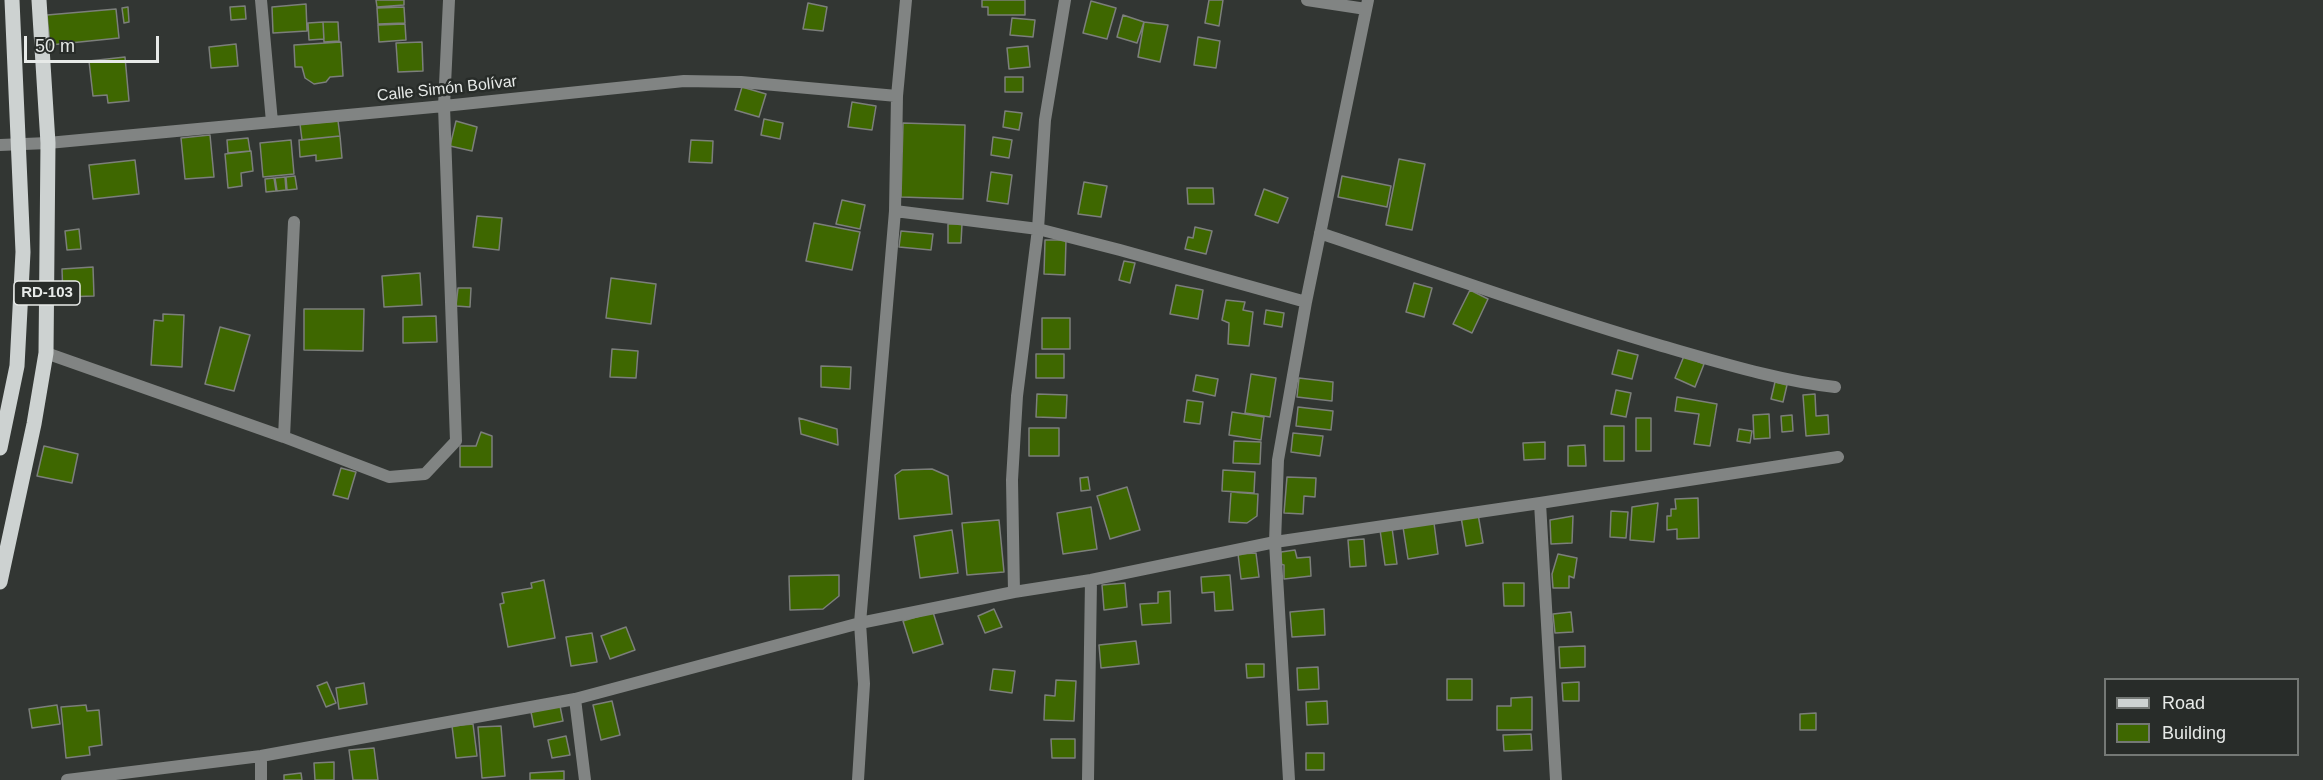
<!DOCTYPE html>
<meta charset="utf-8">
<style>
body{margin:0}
#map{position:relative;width:2323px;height:780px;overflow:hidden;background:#323633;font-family:Arial,sans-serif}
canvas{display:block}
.legend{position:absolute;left:2104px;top:678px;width:195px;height:78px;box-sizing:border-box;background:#282c29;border:2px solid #747875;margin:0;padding:8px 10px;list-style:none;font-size:18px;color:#e7eae8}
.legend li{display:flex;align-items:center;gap:12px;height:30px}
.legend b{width:30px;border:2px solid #747875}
.scale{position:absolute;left:24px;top:36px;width:135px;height:27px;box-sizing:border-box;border:3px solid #e7eae8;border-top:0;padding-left:8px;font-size:18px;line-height:21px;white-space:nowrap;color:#e7eae8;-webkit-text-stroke:4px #282c29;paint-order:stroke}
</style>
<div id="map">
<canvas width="2323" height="780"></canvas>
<ul class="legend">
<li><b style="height:8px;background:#cdd2d1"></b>Road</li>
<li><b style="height:16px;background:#3e6700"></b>Building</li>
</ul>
<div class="scale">50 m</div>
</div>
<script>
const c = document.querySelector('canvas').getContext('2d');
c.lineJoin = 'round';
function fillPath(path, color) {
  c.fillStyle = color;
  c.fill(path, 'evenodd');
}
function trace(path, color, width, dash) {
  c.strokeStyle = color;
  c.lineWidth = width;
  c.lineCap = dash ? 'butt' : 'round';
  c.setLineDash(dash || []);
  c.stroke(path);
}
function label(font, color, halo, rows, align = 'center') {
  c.font = font + ' Arial,sans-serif';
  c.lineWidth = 5;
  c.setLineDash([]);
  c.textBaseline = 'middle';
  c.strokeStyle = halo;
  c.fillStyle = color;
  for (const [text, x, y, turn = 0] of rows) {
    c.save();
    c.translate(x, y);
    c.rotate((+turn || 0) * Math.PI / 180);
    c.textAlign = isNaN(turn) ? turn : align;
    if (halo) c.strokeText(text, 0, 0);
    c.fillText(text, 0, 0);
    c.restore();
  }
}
const building = new Path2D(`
 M376,0H404V5L377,7Z
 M982,0H1025V15H988V7H982Z
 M1209,0H1223L1219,26L1205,23Z
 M1091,1L1116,8L1107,39L1083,33Z
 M808,3L827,7L823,31L803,29Z
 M306,4L307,31L273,33L272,7Z
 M245,6L246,19L231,20L230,7Z
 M128,7L129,22L124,23L122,8Z
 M404,7L405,23L378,24L377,8Z
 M116,9L119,38L50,45L47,15Z
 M1123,15L1144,22L1137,43L1117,37Z
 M1012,18L1035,20L1033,37L1010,35Z
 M323,22H338L339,41L324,42Z
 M323,22L324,39L309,40L308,23Z
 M1144,22L1168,25L1160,62L1138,57Z
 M405,24L406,40L379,42L378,25Z
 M1198,37L1220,41L1216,68L1194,65Z
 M341,42L343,76L330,77L326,82L314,84L305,78L302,67H295L294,45Z
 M422,42L423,71L398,72L396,43Z
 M236,44L238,66L211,68L209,47Z
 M1028,46L1030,67L1009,69L1007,48Z
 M125,57L129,101L108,103L107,95L93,96L89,61Z
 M1005,77H1023V92H1005Z
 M742,87L766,94L759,117L735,110Z
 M852,102L876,106L872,130L848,127Z
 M1005,111L1022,113L1019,130L1003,127Z
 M764,119L783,123L780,139L761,135Z
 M338,121L340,136L302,140L300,124Z
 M456,121L477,127L472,151L450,146Z
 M903,123L965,125L963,199L901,197Z
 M210,135L214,177L185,179L181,138Z
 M340,136L342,158L316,161V155L300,157L299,140Z
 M993,137L1012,140L1009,158L991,155Z
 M248,138L250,151L228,153L227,140Z
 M291,140L294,174L263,177L260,143Z
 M691,140L713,141L712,163L689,162Z
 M251,151L253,171L241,173L242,186L228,188L225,154Z
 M1399,159L1425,164L1412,230L1386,225Z
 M135,160L139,194L93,199L89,165Z
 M991,172L1012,175L1008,204L987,201Z
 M295,176L297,189L287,190L286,177Z
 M1342,176L1391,186L1387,207L1338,197Z
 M285,177L286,190L277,191L275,178Z
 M274,178L276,191L266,192L265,179Z
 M1084,182L1107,186L1101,217L1078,214Z
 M1187,188H1213L1214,204H1188Z
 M1264,189L1288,198L1278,223L1255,215Z
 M842,200L865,205L860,229L836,224Z
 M477,216L502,218L499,250L473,247Z
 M814,223L860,232L852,270L806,261Z
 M948,224H962L961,243H948Z
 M1195,227L1212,231L1206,254L1185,249L1188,237L1193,238Z
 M79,229L81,249L67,250L65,231Z
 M901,231L933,234L931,250L899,247Z
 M1045,240H1066L1065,275L1044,274Z
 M1124,261L1135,263L1130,283L1119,280Z
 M93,267L94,296L63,297L62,269Z
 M420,273L422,305L384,307L382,276Z
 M611,278L656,284L651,324L606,318Z
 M1414,283L1432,288L1424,317L1406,312Z
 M1176,285L1203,290L1198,319L1170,314Z
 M458,288H471L470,307L456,306Z
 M1470,290L1488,299L1472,333L1453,324Z
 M1226,300L1245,302L1243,310L1253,312L1249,346L1228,344L1229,323L1222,320Z
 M304,309H364L363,351L304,350Z
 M1266,310L1284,313L1282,327L1264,324Z
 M163,314L184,315L182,367L151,365L154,320L163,321Z
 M436,316L437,342L403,343V317Z
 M1042,318H1070V349H1042Z
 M220,327L250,335L234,391L205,384Z
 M612,349L638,351L636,378L610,377Z
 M1618,350L1638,355L1632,379L1612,374Z
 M1036,354H1064V378H1036Z
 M1684,356L1704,364L1695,387L1675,378Z
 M821,366L851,367L850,389L821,387Z
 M1251,374L1276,378L1270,417L1245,413Z
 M1196,375L1218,379L1215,396L1193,391Z
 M1299,378L1333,382L1332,401L1297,397Z
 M1775,382L1787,385L1783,402L1771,399Z
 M1616,390L1631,393L1626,417L1611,414Z
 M1037,394L1067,395L1066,418L1036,417Z
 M1815,394L1816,416L1828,415L1829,434L1806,436L1803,395Z
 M1677,397L1717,404L1710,446L1694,444L1699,414L1675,411Z
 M1187,400L1203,402L1200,424L1184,422Z
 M1298,407L1333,411L1331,430L1296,426Z
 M1232,412L1264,417L1261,440L1229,435Z
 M1769,414L1770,438L1754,439L1753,415Z
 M1792,415L1793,431L1782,432L1781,416Z
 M799,418L837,429L838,445L801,434Z
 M1636,418H1651V451H1636Z
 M1604,426H1624V461H1604Z
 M1029,428H1059V456H1029Z
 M1739,429L1752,431L1750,443L1737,441Z
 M481,432L492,436V467H460V446H476Z
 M1293,433L1323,436L1320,456L1291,452Z
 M1234,441L1261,442L1260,464L1233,463Z
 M1545,442V459L1524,460L1523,443Z
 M1585,445L1586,466H1568V446Z
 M44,446L78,454L72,483L37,476Z
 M341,468L356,472L348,499L333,495Z
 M932,469L948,476L952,514L899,519L895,475L902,470Z
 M1223,470L1255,472L1254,493L1222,491Z
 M1088,477L1090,490L1081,491L1080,478Z
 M1287,477L1316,478L1315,497L1304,496L1303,514L1284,513Z
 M1127,487L1140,530L1110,539L1097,496Z
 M1231,492L1258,494L1257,516L1247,523L1229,522Z
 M1698,498L1699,538L1677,539V529L1667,530V516H1671V509H1676L1675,499Z
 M1658,503L1654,542L1630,540L1632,507Z
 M1091,507L1097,549L1063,554L1057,513Z
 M1611,511L1628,512L1626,538L1610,537Z
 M1478,514L1483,543L1466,546L1461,517Z
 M1573,516L1572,543L1551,544L1550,520Z
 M999,520L1004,572L967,575L962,523Z
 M1434,523L1438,554L1408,559L1403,527Z
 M1392,528L1397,564L1385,565L1380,530Z
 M952,530L958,573L920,578L914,536Z
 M1364,539L1366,566L1350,567L1348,540Z
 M1295,550L1297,558L1310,557L1311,576L1284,579V565L1280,564L1281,552Z
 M1256,553L1259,577L1241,579L1238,554Z
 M1558,554L1577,558L1574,578L1569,576V588H1553L1552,574Z
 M839,575V596L823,609L790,610L789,576Z
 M1230,575L1233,610L1215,611L1214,592L1202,593L1201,577Z
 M544,580L555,638L508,647L500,604L504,603L502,593L532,588L531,583Z
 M1125,583L1127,607L1104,610L1102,585Z
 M1503,583H1524V606H1504Z
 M1170,591L1171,623L1142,625L1140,604L1158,603V592Z
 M994,609L1002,627L985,633L978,616Z
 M1324,609L1325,635L1292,637L1290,612Z
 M933,612L943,644L913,653L903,621Z
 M1571,612L1573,632L1555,633L1553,614Z
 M626,627L635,650L610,659L601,636Z
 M592,633L597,662L571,666L566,637Z
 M1136,641L1139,664L1101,668L1099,645Z
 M1585,646V667L1560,668L1559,647Z
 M1246,664H1264V677L1247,678Z
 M1318,667L1319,689L1298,690L1297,668Z
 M993,669L1015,671L1012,693L990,690Z
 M1447,679H1472V700H1447Z
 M1056,680L1076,681L1074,721L1044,720L1045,695L1055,696Z
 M327,682L336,703L326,707L317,686Z
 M1579,682V701H1563L1562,683Z
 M364,683L367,704L339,709L336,688Z
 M1532,697V730H1497V706H1511V698Z
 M612,701L620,735L601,740L593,705Z
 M1327,701L1328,724L1307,725L1306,702Z
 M57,705L60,724L32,728L29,709Z
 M86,705L87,711L99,710L102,745L89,747L90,755L66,758L61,707Z
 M560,706L563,721L534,727L531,712Z
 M1816,713V730H1800V714Z
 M473,724L477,756L456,758L452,726Z
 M501,726L505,776L482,778L478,727Z
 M1531,734L1532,750L1504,751L1503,735Z
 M566,736L570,755L552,758L548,740Z
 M1051,739H1075V758H1052Z
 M374,748L378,780H353L349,750Z
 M1306,753H1324V770H1306Z
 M334,762V780H315L314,763Z
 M564,771V780H530V773Z
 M301,773L302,780H284V775Z`);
fillPath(building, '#3e6700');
trace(building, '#7c7f7b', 1.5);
trace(new Path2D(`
 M261,0L272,122
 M1307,0L1366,9
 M0,145L48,143L444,106L684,81L741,82L897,96
 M895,211L1038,229L1120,250L1306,302
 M1320,233C1434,272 1547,312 1662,346C1719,362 1776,380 1835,387
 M46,353L284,437L389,477L425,474L456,441L444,106L449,0
 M284,437L294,222
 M1540,503L1556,780
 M1014,592L1012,480L1017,396L1038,229L1045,120L1065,0
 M575,699L585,780
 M67,780L261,756L575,699L860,623L1014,592L1091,580L1275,542L1540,503L1838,457
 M261,780V756
 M858,780L864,684L860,623L895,211L897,96L906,0
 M1088,780L1091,580
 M1289,780L1275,542L1278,460L1306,302L1368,0`), '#818483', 12);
trace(new Path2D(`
 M0,448L17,366L23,252L12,0
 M0,582L34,424L46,353L48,143L39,0`), '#cdd2d1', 15);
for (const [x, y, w] of [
 [47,293,66]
]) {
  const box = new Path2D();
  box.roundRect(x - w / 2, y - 12, w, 24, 4.5);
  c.fillStyle = '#282c29';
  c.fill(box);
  trace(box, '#e7eae8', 1.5);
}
label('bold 15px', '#e7eae8', null, [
 ["RD-103",47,293]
]);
label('16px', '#e7eae8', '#282c29', [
 ["Calle Simón Bolívar",447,89,-6]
]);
</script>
